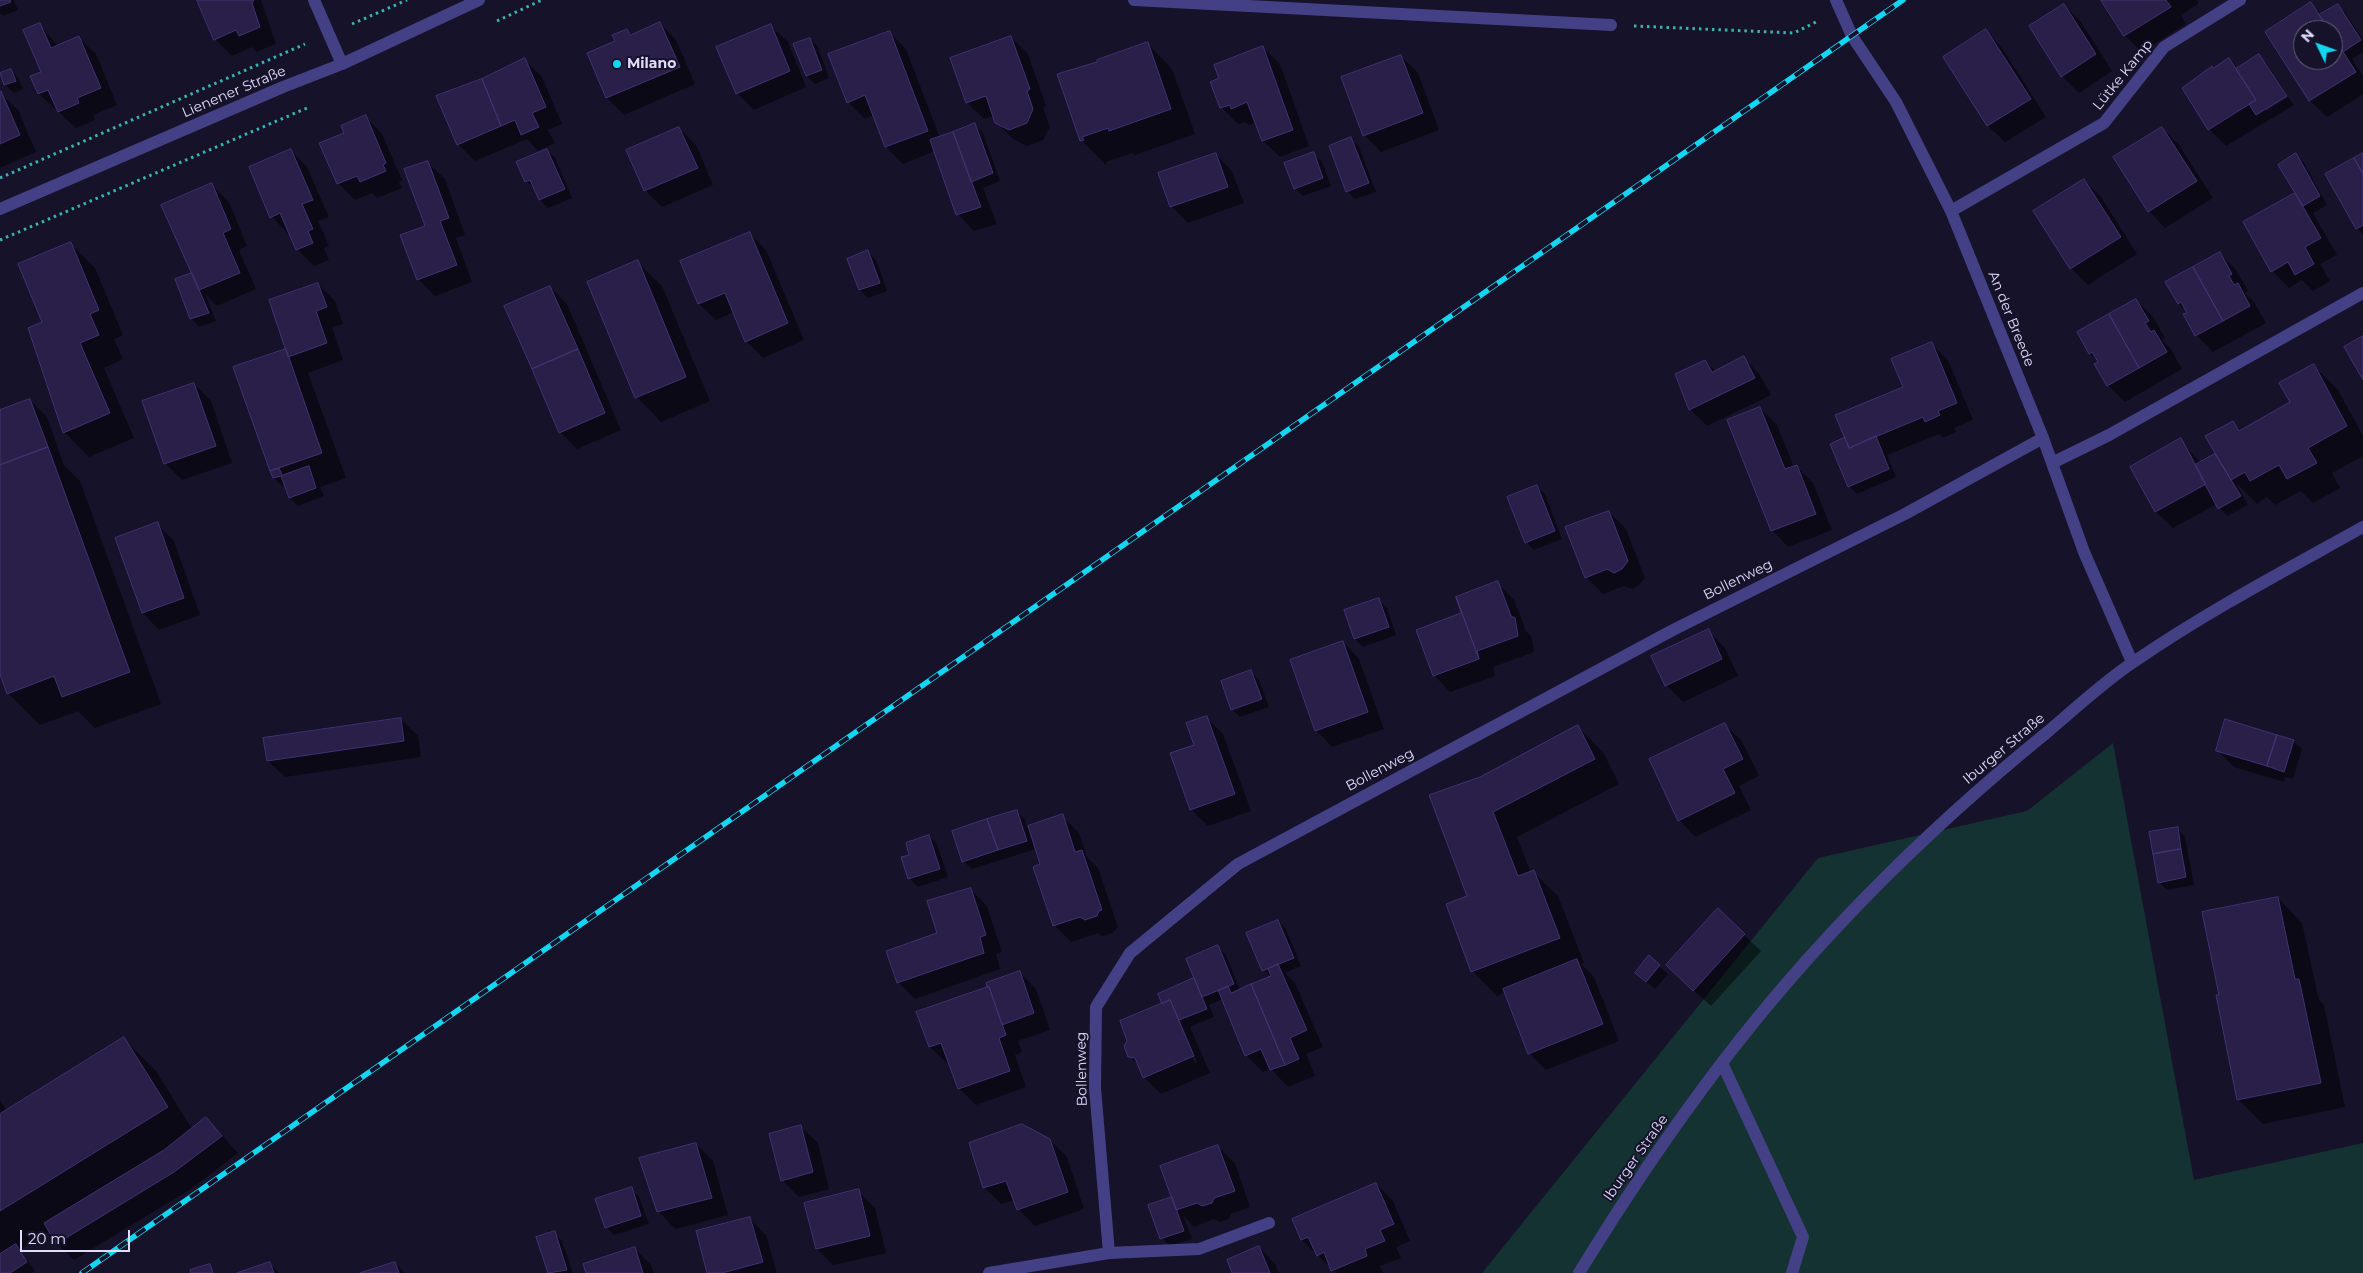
<!DOCTYPE html>
<meta charset="utf-8">
<style>
body{margin:0}
#map{position:relative;width:2363px;height:1273px;overflow:hidden;background:#161229;font-family:Montserrat,sans-serif}
canvas{display:block}
.north{position:absolute;left:2293px;top:20px;width:50px;height:50px;box-sizing:border-box;background:#161229;border:1px solid #67637e;border-radius:50%;rotate:312deg;font-size:14px;font-weight:700;line-height:20px;text-align:center;color:#e0dcfd}
.north::after{content:'';display:block;margin:auto;width:18px;height:22px;background:#13d6f2;clip-path:polygon(50% 0,100% 100%,50% 72%,0 100%)}
.scale{position:absolute;left:20px;top:1230px;width:110px;height:22px;box-sizing:border-box;border:2px solid #e0dcfd;border-top:0;padding-left:6px;font-size:15px;line-height:18px;white-space:nowrap;color:#e0dcfd;-webkit-text-stroke:4px #161229;paint-order:stroke}
</style>
<div id="map">
<canvas width="2363" height="1273"></canvas>
<div class="north">N</div>
<div class="scale">20 m</div>
</div>
<script>
const c = document.querySelector('canvas').getContext('2d');
c.lineJoin = 'round';
function fillPath(path, color) {
  c.fillStyle = color;
  c.fill(path, 'evenodd');
}
function trace(path, color, width, dash) {
  c.strokeStyle = color;
  c.lineWidth = width;
  c.lineCap = dash ? 'butt' : 'round';
  c.setLineDash(dash || []);
  c.stroke(path);
}
function label(font, color, halo, rows, align = 'center') {
  c.font = font + ' Montserrat,sans-serif';
  c.lineWidth = 4;
  c.setLineDash([]);
  c.textBaseline = 'middle';
  c.strokeStyle = halo;
  c.fillStyle = color;
  for (const [text, x, y, turn = 0] of rows) {
    c.save();
    c.translate(x, y);
    c.rotate((+turn || 0) * Math.PI / 180);
    c.textAlign = isNaN(turn) ? turn : align;
    if (halo) c.strokeText(text, 0, 0);
    c.fillText(text, 0, 0);
    c.restore();
  }
}
fillPath(new Path2D(`
 M2113,743L2194,1180L2363,1143V1273H1482L1818,858L2027,811Z`), '#153232');
fillPath(new Path2D(`
 M0,0H14L18,10L3,16L0,13Z
 M198,0H261L276,44L256,52L252,47L232,56L215,39Z
 M2103,0H2197L2199,3L2181,15L2186,24L2142,52L2125,36Z
 M2311,4L2322,15L2338,5L2346,13L2363,40V52L2352,59L2363,76V94L2327,117L2310,101L2266,32ZM2303,30H2333V60H2303Z
 M2064,5L2081,22L2112,71L2079,93L2062,76Z
 M659,23L676,40L695,84L624,115L607,98L588,54L617,42L627,30L632,35Z
 M40,25L58,46L79,38L96,54L117,105L93,115L95,120L76,128L39,94L32,77L42,73Z
 M771,26L788,42L806,87L754,110L737,93Z
 M1986,31L2002,48L2046,117L2005,142L1988,126L1945,57Z
 M889,32L906,49L940,138L975,125L983,133L1000,181L983,188L997,224L974,231L958,214L935,151L903,164L886,147L874,115L865,119L848,102Z
 M1011,37L1028,54L1046,106L1043,107L1050,127L1043,140L1027,146L1013,139L996,122L994,116L984,119L967,103L952,59Z
 M810,39L818,47L829,78L815,84L807,76Z
 M1148,44L1172,69L1195,134L1135,155L1132,153L1106,162V165L1081,140L1099,63Z
 M1263,48L1280,64L1309,146L1280,157L1263,141L1256,122L1249,125L1245,122L1238,124L1221,107V79Z
 M1401,56L1418,73L1439,130L1381,152L1364,135Z
 M2259,56L2267,64L2287,94L2266,108V111L2288,97L2294,105L2226,146L2209,129L2183,89L2229,60L2238,69Z
 M525,60L542,77L562,124L548,130L555,143L538,151L527,139L475,161L458,144L459,90Z
 M11,70L19,79L23,89L14,93L5,85L1,74Z
 M0,93L18,110L36,152L0,168Z
 M366,117L382,134L402,180L399,182L402,188L377,198L372,193L355,200L338,183L345,133Z
 M679,128L696,145L713,185L662,207L645,190Z
 M2162,128L2179,145L2213,198L2165,228L2149,211Z
 M1351,139L1359,147L1376,192L1355,199L1347,191Z
 M547,150L555,158L572,198L548,208L540,200L536,189L526,181Z
 M291,151L307,167L329,217L318,221L329,246L324,248L329,260L314,266L297,249L290,233L288,234L272,217Z
 M1216,154L1232,171L1244,203L1188,223L1171,206Z
 M1313,154L1322,162L1331,186L1303,196L1295,188Z
 M2363,154V235L2357,228Z
 M2296,155L2304,163L2327,205L2313,213L2337,255L2320,264L2330,281L2313,291L2302,280L2289,288L2272,271L2245,223L2297,193Z
 M428,163L445,179L465,235L456,238L472,282L435,296L418,279L426,226Z
 M2084,180L2101,197L2137,254L2088,285L2071,268Z
 M212,185L229,202L247,246L239,250L256,289L217,306L205,294L216,321L199,327L191,318Z
 M749,233L766,250L804,340L763,358L746,341L734,312L716,320L699,304Z
 M71,244L95,268L123,335L114,339L123,359L104,368L134,438L89,457L64,432L44,322Z
 M868,252L876,260L887,291L868,298L860,290Z
 M2220,254L2236,270L2248,291L2245,293L2254,302L2266,323L2213,352L2196,335L2188,313L2179,304Z
 M637,262L662,286L710,401L661,422L637,397L588,283Z
 M318,284L335,301L343,324L332,327L343,360L308,373L346,478L320,487L324,496L298,506L290,498L285,485L282,486L274,478L235,368L287,350Z
 M550,287L567,304L621,430L577,449L560,432L506,307Z
 M2136,300L2153,317L2165,338L2162,340L2171,349L2182,369L2125,402L2108,385L2099,363L2090,354L2078,333Z
 M1931,344L1948,360L1973,420L1954,428L1956,432L1943,438L1939,434L1887,455L1896,477L1857,494L1849,486L1846,438L1905,387Z
 M1744,358L1760,375L1771,395L1707,426L1690,409L1705,361L1716,372Z
 M2313,365L2338,390L2363,436V456L2332,473L2340,488L2313,503L2301,491L2275,505L2267,497L2257,504L2236,483L2248,505L2227,516L2217,504L2173,528L2156,512L2131,467L2180,440L2201,463L2215,455L2220,460L2233,423L2241,431L2291,403Z
 M194,384L211,401L232,463L182,480L165,463Z
 M30,400L47,417L64,465L80,481L161,704L95,728L78,711L40,725L8,693L0,670V411Z
 M1760,408L1777,425L1794,467L1796,466L1813,483L1832,530L1788,547L1772,530Z
 M1537,486L1545,494L1562,539L1534,550L1526,542Z
 M1609,512L1626,529L1645,578L1638,586L1632,589L1624,586L1603,594L1586,577Z
 M157,524L174,541L200,615L159,630L143,613L116,539Z
 M1497,583L1514,600L1526,631L1531,636L1534,652L1493,667L1495,676L1450,692L1434,675L1463,613Z
 M1379,600L1387,608L1396,635L1363,647L1355,639Z
 M1708,631L1725,648L1738,676L1683,702L1666,685Z
 M1343,642L1359,659L1384,729L1332,747L1316,730Z
 M1251,672L1259,680L1269,707L1240,717L1232,709Z
 M1206,717L1223,734L1251,811L1208,826L1191,809L1196,746Z
 M401,719L418,736L421,757L285,777L268,761Z
 M1725,725L1742,741L1759,776L1739,786L1751,810L1695,837L1679,820Z
 M1578,727L1603,752L1619,784L1517,837L1531,873L1533,872L1558,896L1584,963L1581,964L1594,977L1619,1041L1546,1070L1529,1053L1506,992L1497,996L1472,971L1469,897L1481,778Z
 M2293,741L2302,749L2293,779L2285,777L2284,782L2234,767L2217,750Z
 M1016,811L1025,819L1027,828L1062,816L1079,833L1087,857L1098,868L1118,927L1113,933L1102,936L1098,933L1071,942L1054,925L1042,865L1036,849L972,869L963,861Z
 M2177,828L2185,837L2194,885L2167,890L2159,882Z
 M929,836L937,844L948,877L918,887L909,878L911,856Z
 M970,889L987,906L1002,952L996,954L1000,969L915,999L898,982L939,933Z
 M2278,898L2302,923L2319,1000L2324,1005L2345,1107L2263,1124L2238,1099L2220,996Z
 M1278,921L1286,929L1301,966L1285,973L1295,983L1323,1047L1306,1054L1315,1076L1288,1087L1271,1069L1263,1072L1246,1055L1223,999L1209,1005L1214,1017L1190,1027L1210,1073L1161,1094L1144,1077L1140,1066L1130,1056L1163,1004L1159,994L1196,979L1218,947L1226,955L1240,990L1271,977L1264,970ZM1177,1020H1180L1197,1062L1195,1063Z
 M1744,935L1761,951L1711,1006L1684,982Z
 M1649,957L1668,974L1655,989L1636,973Z
 M1019,972L1036,989L1050,1030L1018,1041L1022,1052L1015,1055L1026,1087L976,1105L959,1088L950,1062L947,1063L930,1047L989,988Z
 M124,1039L156,1071L192,1129L206,1118L238,1153L191,1189L74,1260L57,1243L50,1231L20,1250L35,1271L31,1273H0V1100L7,1111Z
 M801,1127L818,1143L829,1189L799,1197L782,1180Z
 M1050,1140L1067,1157L1084,1209L1035,1226L1018,1209L1015,1200L1001,1204L984,1187Z
 M696,1144L713,1161L728,1215L675,1229L659,1212L641,1159Z
 M1218,1147L1235,1163L1250,1207L1231,1214L1229,1219L1220,1222L1214,1219L1194,1227L1183,1215L1192,1239L1170,1246L1162,1238L1173,1198Z
 M1376,1184L1393,1201L1410,1241L1396,1247L1401,1258L1380,1266L1383,1273H1336L1302,1240L1293,1219Z
 M631,1189L639,1197L649,1224L614,1235L606,1227Z
 M858,1191L875,1208L886,1253L833,1265L817,1249Z
 M749,1218L766,1235L777,1273H708Z
 M554,1233L562,1241L573,1273H550L538,1238Z
 M1259,1247L1275,1264L1279,1273H1233Z
 M634,1248L651,1265L654,1273H588Z
 M395,1263L405,1273H365Z
 M270,1264L279,1273H241Z`), '#0007');
const building = new Path2D(`
 M0,0H10L11,2L0,6Z
 M197,0H254L252,3L260,27L239,36L236,30L214,40Z
 M2101,0H2166L2171,7L2124,36Z
 M2311,2L2329,30H2303V60H2333V36L2356,72L2309,101L2265,32Z
 M2064,4L2096,54L2061,77L2029,26Z
 M2338,4L2361,40L2343,52L2333,36V30H2329L2319,15Z
 M660,22L680,67L606,98L587,53L615,41L612,35L627,29L630,35Z
 M40,23L51,48L79,36L101,88L77,98L79,103L58,112L48,90L38,94L30,76L41,72L23,30Z
 M771,24L790,71L736,94L716,47Z
 M1986,29L2031,99L1987,126L1943,57Z
 M890,31L928,131L885,147L865,95L847,103L828,54Z
 M1011,36L1030,89L1027,91L1033,109L1027,123L1009,130L995,123L986,96L966,103L950,58Z
 M810,38L822,70L806,76L793,44Z
 M1148,42L1171,109L1109,131L1108,128L1082,137L1084,140L1080,141L1057,74L1097,62V60Z
 M1263,46L1293,130L1262,141L1247,102L1231,109L1230,105L1220,108L1210,82L1219,78L1214,65Z
 M2259,54L2287,96L2256,115L2249,104L2256,100L2236,69Z
 M1401,55L1423,113L1363,136L1341,77Z
 M525,58L546,107L532,113L539,127L521,135L515,120L501,126L482,79Z
 M2229,58L2256,100L2208,130L2182,88L2212,66L2213,68Z
 M11,69L16,81L4,85L0,73Z
 M482,79L501,126L457,145L436,96Z
 M1,91L20,135L0,144V92Z
 M366,115L386,163L383,165L386,171L360,182L357,176L337,184L319,143L344,133L341,126Z
 M975,123L993,173L971,182L953,132Z
 M679,127L698,168L644,191L626,150Z
 M2162,127L2197,181L2148,212L2113,157Z
 M953,132L981,207L956,215L930,140Z
 M1351,137L1369,183L1346,192L1329,146Z
 M291,149L313,200L302,204L313,229L308,231L313,243L296,250L280,213L270,218L249,167Z
 M547,149L565,189L539,200L530,180L525,182L516,162Z
 M1314,152L1323,178L1294,189L1284,163Z
 M1216,153L1228,187L1170,207L1158,173Z
 M2296,153L2320,196L2303,206L2278,165Z
 M2363,153V174L2354,158Z
 M2354,158L2363,174V225L2356,229L2325,174Z
 M428,161L449,218L440,221L457,265L417,280L400,235L425,226L404,169Z
 M2084,179L2121,237L2070,269L2033,211Z
 M212,183L231,229L223,233L240,273L199,290L161,205Z
 M2295,193L2321,238L2305,247L2314,264L2295,275L2288,262L2271,272L2243,222Z
 M750,232L788,323L745,342L725,293L698,304L680,261Z
 M71,242L99,310L90,314L99,335L80,343L110,413L63,433L28,328L42,322L18,264Z
 M868,250L880,283L859,290L847,259Z
 M2220,252L2232,274L2229,276L2234,285L2238,283L2250,306L2223,321L2193,267Z
 M638,260L686,377L635,398L587,282Z
 M2193,267L2223,321L2195,336L2183,314L2187,313L2181,302L2178,304L2165,282Z
 M192,273L209,313L190,319L175,279Z
 M318,283L327,307L316,311L327,343L288,357L269,300Z
 M550,286L578,349L532,369L504,306Z
 M2136,299L2149,321L2145,323L2151,332L2154,330L2167,352L2139,368L2109,314Z
 M2109,314L2139,368L2107,386L2094,364L2098,362L2092,352L2089,354L2077,332Z
 M2363,336V380L2344,347Z
 M1932,342L1957,403L1938,411L1940,415L1925,422L1923,417L1849,448L1835,415L1903,387L1891,359Z
 M286,349L322,453L270,471L233,367Z
 M578,349L605,413L559,433L532,369Z
 M1744,356L1755,378L1689,410L1675,374L1705,360L1712,372Z
 M2314,364L2347,426L2308,448L2317,463L2287,479L2279,465L2250,481L2245,472L2231,480L2205,436L2233,421L2239,431L2290,402L2279,383Z
 M194,383L216,446L164,464L142,401Z
 M30,399L48,447L0,465V410Z
 M1760,407L1785,469L1797,465L1816,514L1771,531L1727,420Z
 M1876,436L1889,469L1848,487L1830,444L1845,437L1849,448Z
 M2181,438L2206,484L2155,512L2130,467Z
 M48,447L130,672L62,697L54,676L7,694L0,674V465Z
 M2215,454L2241,496L2218,509L2195,465Z
 M309,466L316,488L289,498L281,476L273,478L270,471L279,468L282,475Z
 M1537,485L1555,531L1525,543L1507,497Z
 M1609,511L1628,561L1622,569L1614,573L1607,569L1585,578L1565,527Z
 M158,522L184,598L142,613L115,538Z
 M1498,581L1511,616L1515,618L1518,636L1477,651L1479,659L1456,597Z
 M1456,597L1479,659L1433,676L1416,630L1461,613Z
 M1379,598L1389,627L1354,639L1344,610Z
 M1709,629L1722,659L1665,686L1651,656Z
 M1343,641L1368,712L1315,731L1290,660Z
 M1251,670L1262,699L1231,710L1221,681Z
 M1207,716L1235,794L1190,810L1170,753L1194,745L1186,723Z
 M401,718L404,741L267,761L263,738Z
 M2225,719L2277,735L2267,766L2216,751Z
 M1725,723L1743,759L1723,769L1735,793L1678,821L1649,759Z
 M1578,725L1595,759L1493,812L1518,876L1534,870L1560,938L1471,972L1446,904L1467,896L1429,795L1480,777Z
 M2277,735L2294,740L2284,772L2267,766Z
 M1017,810L1027,841L998,850L987,819Z
 M1063,814L1075,852L1082,850L1102,910L1099,911L1097,916L1085,920L1080,917L1053,926L1033,867L1040,864L1028,826Z
 M987,819L998,850L962,862L952,831Z
 M2178,827L2181,849L2153,854L2149,832Z
 M929,835L940,869L908,879L901,857L909,855L906,843Z
 M2181,849L2186,877L2158,883L2153,854Z
 M971,888L986,935L980,937L984,953L897,983L886,951L937,933L927,901Z
 M2278,897L2295,979H2299L2321,1083L2237,1100L2216,995H2219L2202,912Z
 M1718,908L1745,934L1693,991L1666,965Z
 M1278,920L1294,958L1262,971L1246,933Z
 M1218,945L1234,984L1202,997L1186,959Z
 M1649,955L1660,965L1646,982L1635,973Z
 M1577,959L1603,1024L1528,1054L1503,989Z
 M1278,964L1307,1030L1290,1038L1299,1059L1285,1065L1251,984L1271,976L1268,969Z
 M1020,971L1034,1013L1002,1025L989,987H987L986,983Z
 M1194,978L1207,1009L1179,1020L1170,1000L1162,1004L1158,994Z
 M1251,984L1285,1065L1270,1070L1261,1049L1245,1056L1218,990L1228,986L1231,993Z
 M987,987H989L1006,1035L999,1038L1010,1071L958,1089L941,1043L929,1047L916,1012Z
 M1170,1000L1194,1056L1143,1078L1135,1058L1128,1057L1124,1046L1127,1041L1120,1021Z
 M124,1037L168,1107L0,1211V1114Z
 M206,1117L222,1136L174,1172L56,1244L44,1223L164,1150Z
 M1022,1124L1050,1139L1068,1192L1017,1210L1006,1181L983,1188L969,1143Z
 M801,1125L813,1172L781,1181L769,1134Z
 M696,1143L712,1198L657,1212L639,1158Z
 M1218,1145L1235,1191L1214,1198L1212,1203L1202,1206L1197,1203L1176,1210L1160,1166Z
 M1376,1183L1394,1224L1380,1230L1385,1241L1365,1249L1367,1256L1331,1271L1324,1252L1317,1256L1308,1237L1301,1240L1292,1219Z
 M632,1187L641,1216L605,1228L595,1199Z
 M859,1189L870,1236L816,1249L804,1203Z
 M1172,1197L1184,1231L1160,1239L1148,1205Z
 M750,1217L763,1262L722,1273H707L696,1231Z
 M555,1231L567,1270L548,1273L536,1237Z
 M16,1244L27,1262L10,1273H0V1254Z
 M1259,1246L1270,1273H1232L1227,1260Z
 M635,1247L643,1273H586L583,1264Z
 M270,1262L274,1273H237Z
 M395,1262L399,1273H360Z
 M210,1264L213,1273H191L190,1270Z`);
fillPath(building, '#291f49');
trace(building, '#413273', 1);
trace(new Path2D(`
 M497,21L542,0
 M352,24L407,0
 M1634,26L1794,33L1818,21
 M0,178L305,44
 M0,240L307,108`), '#38b5b1', 3, [2.5, 4]);
trace(new Path2D(`
 M314,0L342,64
 M1134,0L1611,25
 M1836,0L1852,36L1896,102L1951,211L2043,438L2084,552L2132,662
 M1951,211L2104,123L2164,47L2240,0
 M2052,463L2109,435L2363,293
 M1722,1063L1803,1237L1792,1273
 M1109,1253L1199,1249L1269,1223
 M989,1273L1109,1253L1095,1088L1096,1007L1130,953L1238,864L1673,630L1905,514L2043,438
 M1579,1273C1623,1201 1670,1131 1721,1064C1814,942 1927,830 2045,734C2075,709 2103,682 2135,661C2208,611 2286,570 2363,527`), '#444085', 12);
trace(new Path2D(`
 M0,209L283,87L342,64L479,0`), '#444085', 12);
const rail = new Path2D(`
 M82,1273L1903,0`);
trace(rail, '#13d6f2', 5.5);
trace(rail, '#161229', 4, [11]);
for (const [x, y, r, color] of [
 [617,64,5,"#13d6f2"]
]) {
  const dot = new Path2D();
  dot.arc(x, y, r, 0, 2 * Math.PI);
  c.fillStyle = color;
  c.fill(dot);
  trace(dot, '#161229', 2);
}
label('bold 14px', '#e0dcfd', '#161229', [
 ["Milano",627,64]
], 'left');
label('14px', '#e0dcfd', '#161229', [
 ["Lütke Kamp",2123,75,-51],
 ["Lienener Straße",234,92,-23],
 ["An der Breede",2011,319,68],
 ["Bollenweg",1738,580,-26],
 ["Iburger Straße",2004,749,-40],
 ["Bollenweg",1380,770,-28],
 ["Bollenweg",1082,1069,-91],
 ["Iburger Straße",1636,1158,-55]
]);
</script>
